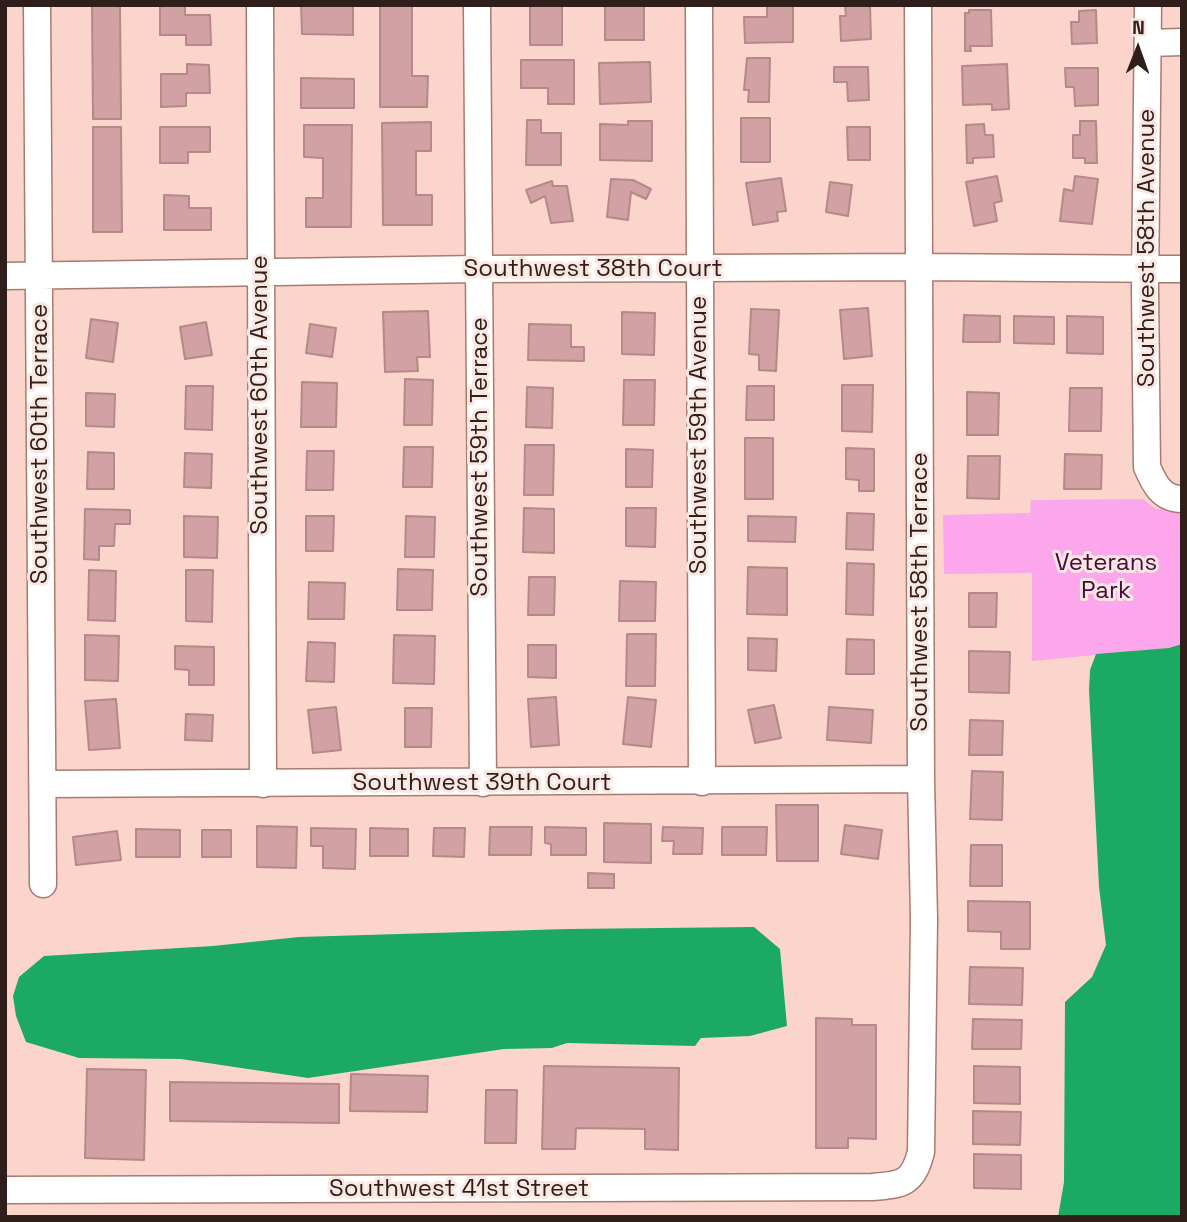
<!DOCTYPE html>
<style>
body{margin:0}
#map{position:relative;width:1187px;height:1222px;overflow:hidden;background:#fbd5cb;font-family:"Space Grotesk",sans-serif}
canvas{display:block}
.frame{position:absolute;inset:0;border:7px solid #2f1e1a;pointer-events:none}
.north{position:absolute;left:1103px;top:14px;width:70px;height:70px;-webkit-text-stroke:5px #fbe7e2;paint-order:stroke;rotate:1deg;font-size:19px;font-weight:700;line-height:28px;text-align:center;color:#2f1e1a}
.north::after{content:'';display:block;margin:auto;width:24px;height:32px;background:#2f1e1a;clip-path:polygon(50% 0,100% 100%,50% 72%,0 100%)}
</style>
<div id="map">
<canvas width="1187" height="1222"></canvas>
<div class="frame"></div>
<div class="north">N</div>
</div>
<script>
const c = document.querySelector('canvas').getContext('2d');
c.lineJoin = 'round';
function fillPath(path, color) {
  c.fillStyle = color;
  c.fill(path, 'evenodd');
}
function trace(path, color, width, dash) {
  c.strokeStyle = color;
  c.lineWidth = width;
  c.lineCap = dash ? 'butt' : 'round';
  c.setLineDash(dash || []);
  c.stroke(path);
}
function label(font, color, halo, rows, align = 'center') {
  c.font = font + ' "Space Grotesk",sans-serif';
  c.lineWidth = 6;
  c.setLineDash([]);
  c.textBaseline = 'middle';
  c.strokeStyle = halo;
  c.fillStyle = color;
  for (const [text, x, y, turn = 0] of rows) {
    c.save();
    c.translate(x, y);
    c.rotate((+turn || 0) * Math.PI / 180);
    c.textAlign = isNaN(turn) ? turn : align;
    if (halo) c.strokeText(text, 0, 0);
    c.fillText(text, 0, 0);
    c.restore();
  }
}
fillPath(new Path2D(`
 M1143,499L1156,509H1182V644L1169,648L1032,661V573L944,574L943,515L1030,513L1031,500Z`), '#fca7eb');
fillPath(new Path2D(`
 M1182,644V1217H1058L1064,1182L1065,1002L1092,977L1106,945L1099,887L1089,690L1090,670L1096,654L1169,648Z
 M754,927L780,949L787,1026L750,1036L701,1038L695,1046L567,1043L552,1048L504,1049L308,1078L181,1059L79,1058L26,1042L16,1016L13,996L19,977L44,956L213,946L299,937L567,929Z`), '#1ca962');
const building = new Path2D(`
 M92,5H120L121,119H93Z
 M185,5V15H210L211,45H186V35H160V6Z
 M301,5H353V35L302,34Z
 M380,5H412V76H428L427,107H380Z
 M530,5H562V45H530Z
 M605,5H644V40H605Z
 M767,5H793V42L745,43L744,17H767Z
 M870,5L871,39L841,41L840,16H846L845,6Z
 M969,10H991L992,46H970L971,51H965V13H969Z
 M1096,10L1097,43L1072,44L1071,22H1079V11Z
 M747,58H770L769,102H748L749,90H744Z
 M521,60H574V104H548V88H521Z
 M650,62L651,102L600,104L599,63Z
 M187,64L209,65L210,93H186V106L161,107V74H187Z
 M1007,64L1009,109L992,110V104L963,105L962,66Z
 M834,67H868L869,100L848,101L847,82H834Z
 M1065,68H1098V105L1075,106L1074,87H1066Z
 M301,78L354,79V108H301Z
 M741,118H770V162H741Z
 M527,120H541V133H561V165H526Z
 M628,121H652V161L600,160V124L628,125Z
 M1080,121H1096L1097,163H1085V158H1073V135H1080Z
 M431,122V151H416V195H432V225H383L382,123Z
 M984,124L985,135H993L994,157L973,158V163H967L966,125Z
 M304,125H352L351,227H306V198H323V158L304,157Z
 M93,127H121L122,232H93Z
 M160,127H210V152H188V163H160Z
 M847,127H870V160H848Z
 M997,176L1002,201L994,203L997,221L974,226L966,182Z
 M1075,176L1098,179L1092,224L1060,221L1064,189L1073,191Z
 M781,178L786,211L777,212L778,221L753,225L746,183Z
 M611,179L633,180L651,189L646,199L631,192L628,220L607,217Z
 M552,181L553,186H567L573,221L551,223L545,196L531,203L526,190Z
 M830,182L852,185L848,216L826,212Z
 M164,195L189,196V208H211V230H164Z
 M868,308L872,356L844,359L840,310Z
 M751,309L779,310L776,371L759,370V355L749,354Z
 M428,311L430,357H417L418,371L385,372L383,312Z
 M622,312L655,313L654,355L622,354Z
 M964,315L1000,316V342H963Z
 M1014,316L1054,317V344L1014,343Z
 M1067,316L1103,317V354L1067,353Z
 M91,319L118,323L113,362L86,358Z
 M206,322L212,355L185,359L180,327Z
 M310,324L336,328L332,357L306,353Z
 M529,324L571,325V347H584V361L528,360Z
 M405,379L433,380L432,425H404Z
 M624,380H655L654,425H623Z
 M302,382L337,383L336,427H301Z
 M842,385H873L872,432L842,431Z
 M186,386H213L212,430L185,429Z
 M747,386H774V420H746Z
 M527,387L553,388L552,428L526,427Z
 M1070,388H1102L1101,431H1069Z
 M967,392L999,393L998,435H967Z
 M86,393L115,394L114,427L86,426Z
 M745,438H773V499H745Z
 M525,445H554L553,495H524Z
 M404,447H433L432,487H403Z
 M846,448L874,449V491H859V480L846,479Z
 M626,449L653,450L652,487H626Z
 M307,451H334L333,490H306Z
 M88,452L114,453V489H87Z
 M185,453L212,454L211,488L184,487Z
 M1065,454L1102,455L1101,489H1064Z
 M968,456H1000L999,499L967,498Z
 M524,508L554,509V553L523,552Z
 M626,508H656L655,547L626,546Z
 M85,509L130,510V524H115L114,546H99V560L84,559Z
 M847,513L874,514L873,550L846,549Z
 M184,516L218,517L217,558L184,557Z
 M306,516H334L333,551H306Z
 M406,516L435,517L434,557H405Z
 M748,516L796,517L795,542L748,541Z
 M847,563L874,564L873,615L846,614Z
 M748,567L787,568V615L747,614Z
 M398,569L433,570L432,610H397Z
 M89,570L116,571L115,621L88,620Z
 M186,570H213L212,622L186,621Z
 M529,577H555L554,615H528Z
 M620,581L656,582L655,621H619Z
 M309,582L345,583L344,619H308Z
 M969,593H997L996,627H969Z
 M627,634H656L655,686H626Z
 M85,635L119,636L118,681L85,680Z
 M394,635L435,636L434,684L393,683Z
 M748,638L777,639L776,671L748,670Z
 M847,639L874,640V674H846Z
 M308,642L335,643L334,682L306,681Z
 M528,645H556V678L528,677Z
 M175,646L214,647V685H189V670L175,669Z
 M969,651L1010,652L1009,693L969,692Z
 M556,697L559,745L531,747L528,699Z
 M628,697L656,700L651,747L623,744Z
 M116,699L120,748L89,750L85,701Z
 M774,705L781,738L755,743L748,710Z
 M336,707L341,750L313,753L308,710Z
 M829,707L873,710L871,743L827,740Z
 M405,708H432L431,747H405Z
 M186,714L213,715L212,741L185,740Z
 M970,720L1003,721L1002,755H969Z
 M972,771L1003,772L1002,820L970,819Z
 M776,805H818V861H777Z
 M604,823L651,824V863L604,862Z
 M845,825L882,830L878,859L841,854Z
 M257,826L297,827L296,868L257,867Z
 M490,827H532L531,855H489Z
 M545,827L586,828V855H551V844L545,843Z
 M663,827L703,828L702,854H673L674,841H662Z
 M722,827H767L766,855H722Z
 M311,828L356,829L355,869L323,868V846H311Z
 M370,828L408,829V856H370Z
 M434,828H465L464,857L433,856Z
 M136,829L180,830V857H136Z
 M202,830H231V857H202Z
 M117,831L121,860L76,865L73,837Z
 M971,845H1002V886H970Z
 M588,873L614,874V888H588Z
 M968,901L1030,902V949H1001V932L968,931Z
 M970,967L1023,968L1022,1005L969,1004Z
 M816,1018L852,1019V1025H876V1139L848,1138V1148H816Z
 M973,1019L1022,1020L1021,1049H972Z
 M544,1066L679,1068L678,1150L645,1149V1129L576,1128L575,1149H542Z
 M974,1066L1020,1067V1104L974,1103Z
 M87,1069L146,1070L144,1160L85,1158Z
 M351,1074L428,1076L427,1112L350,1111Z
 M170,1082L339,1084V1123L170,1121Z
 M486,1090H517L516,1143H485Z
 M973,1111L1021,1112L1020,1145L973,1144Z
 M974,1154L1021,1155V1189L974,1188Z`);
fillPath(building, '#d1a1a4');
trace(building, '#b6888a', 2);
const minor = new Path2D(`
 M37,5L43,884
 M260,5L263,784
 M477,5L483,783
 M699,5L702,782
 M1148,5L1145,289L1147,467C1154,483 1161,499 1182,499
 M1148,43L1182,42
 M5,276L479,269L919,267L1182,269
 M43,784L921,779
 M5,1190L872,1187C903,1185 913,1183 921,1152L924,919L921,779L918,5`);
trace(minor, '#a77b70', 29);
trace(minor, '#fff', 26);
label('24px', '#2f1e1a', '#fbe7e2', [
 ["Southwest 58th Avenue",1147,248,-90],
 ["Southwest 38th Court",593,269],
 ["Southwest 60th Avenue",260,395,-90],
 ["Southwest 59th Avenue",699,435,-90],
 ["Southwest 60th Terrace",40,444,-90],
 ["Southwest 59th Terrace",480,457,-90],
 ["Southwest 58th Terrace",920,592,-90],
 ["Southwest 39th Court",482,783],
 ["Southwest 41st Street",459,1189]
]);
label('24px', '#470a3f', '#fbe7e2', [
 ["Veterans",1106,563],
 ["Park",1106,591]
]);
</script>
